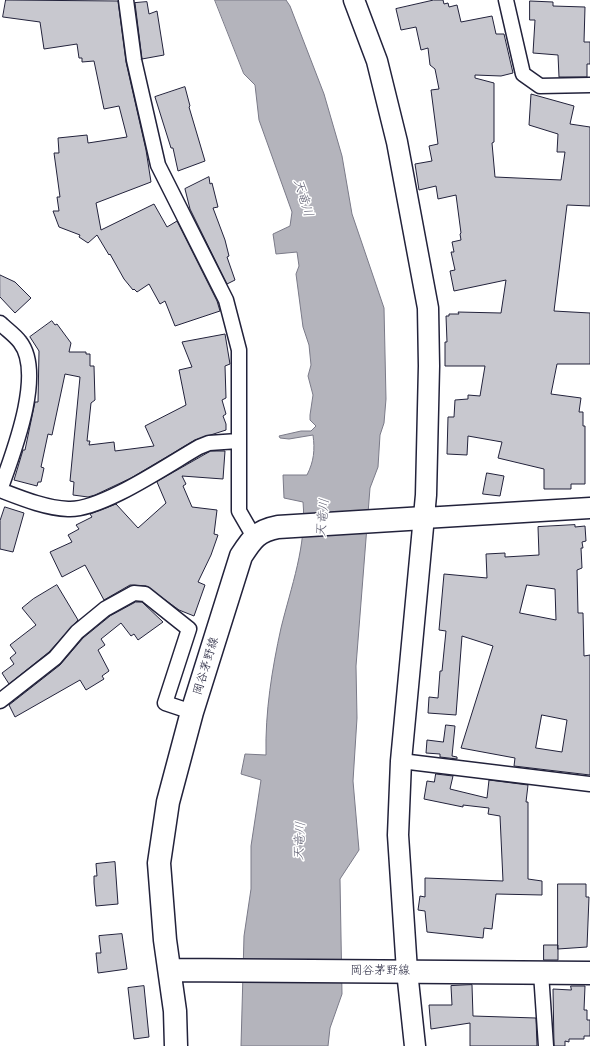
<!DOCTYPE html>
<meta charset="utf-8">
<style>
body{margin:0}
canvas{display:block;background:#fff}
</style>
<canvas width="590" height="1046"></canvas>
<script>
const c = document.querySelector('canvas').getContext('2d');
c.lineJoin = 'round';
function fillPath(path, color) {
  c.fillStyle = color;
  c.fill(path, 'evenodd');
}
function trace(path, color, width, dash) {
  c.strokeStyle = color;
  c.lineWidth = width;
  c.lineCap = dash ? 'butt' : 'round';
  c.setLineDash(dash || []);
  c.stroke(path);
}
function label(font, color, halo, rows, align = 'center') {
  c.font = font + ' "Playpen Sans","Klee One",sans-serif';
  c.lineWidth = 3;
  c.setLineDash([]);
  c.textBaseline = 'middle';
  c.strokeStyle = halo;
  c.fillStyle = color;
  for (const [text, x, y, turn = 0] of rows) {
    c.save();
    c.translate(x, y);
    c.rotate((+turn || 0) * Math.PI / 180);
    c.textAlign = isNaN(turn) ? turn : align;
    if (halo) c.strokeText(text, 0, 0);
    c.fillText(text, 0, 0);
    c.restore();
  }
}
const water = new Path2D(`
 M215,0H286L290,6L324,94L342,156L352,214L384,308L386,399L384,423L380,435L378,467L370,488L356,666L357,718L353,781L359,850L340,879L342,994L330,1028L328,1046H241L244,936L251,889V846L261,780L241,774L245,754L266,755C265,712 272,669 281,628C291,587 307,545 303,502L284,498L283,475H307C314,461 315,450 313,435L289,439L280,438L279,436L301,431H311L316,426L310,420V415L313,395L308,376L311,365L309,345L303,327L296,274L299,266L297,252L276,254L273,234L290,226L292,212L259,120L255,85L244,74Z`);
fillPath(water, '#b4b4bc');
trace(water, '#7a7a88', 1);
const building = new Path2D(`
 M6,0L118,1L126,62L146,150L151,182L96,203L101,230L154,204L167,227L177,221L217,301L220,311L175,326L165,301L160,304L149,284L137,292L134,289L133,290L124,279L110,254L109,255L97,235L88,243L79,237L80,235L59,227L53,211H59L57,197H60L54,153H59L58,138L87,135L88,143L127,137L119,106L104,109L94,61L82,62V58H79L77,44L44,49L40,22L3,17Z
 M434,0H443L444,4L448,3L449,7L457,5L461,22L492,16L496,34H504L513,73L501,76L475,75V78L494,83V142L492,143L495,177L561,180L565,152H557L558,134L529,125L531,94L574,106L570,124L590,127V206L567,205L554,311L590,313V364H557L551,394L581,398L579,412H583V426H585V484H571V489H544V469L498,458L502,442L468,436L467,455L447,454L448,417H454L455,400L468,399V395L480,396L485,366H445V342H447L446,316H449V314H459L458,312L501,313L506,280L454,291L450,271L455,270L451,252H454L452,242L461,240L460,234L461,233L456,195L438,199L436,186L419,190L415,164L432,161L429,146L438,144L431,90L439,89L435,69L430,65L428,48L421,50L416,27L401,30L396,9Z
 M530,1L553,2V6L585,7L584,42H590V64H587V77H559L558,55L533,53L535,20H530Z
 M147,2L149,14L157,11L164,55L142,59L135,3Z
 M185,87L190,106L189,107L205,161L178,171L173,148H171L155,97Z
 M209,177L210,184L212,183L218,207L213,208L225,240L229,256L227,257L235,280L227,284L190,209L185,189Z
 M0,275L15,282L31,298L15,313L0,297Z
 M52,321L55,325L57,324L71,343L69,352H86V354H90V366H94L95,400L91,403L87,441H90L89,445L114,442L115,451L154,446L145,426L186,405L179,370L192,367L182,342L225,334L230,364L225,366L226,398L222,400L226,414L223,416L226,424V430L195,440L131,478L95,495L88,497L73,495L74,482L70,481L80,377L65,374L52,435L48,434L41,467L44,468L41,482H38L37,486L14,480L23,450H25L35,402H38L39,351L30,337Z
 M211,451H225L223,479L182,476L186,484L183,486L192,507L217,510L214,534L218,535L211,555L198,582L205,585L194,616L179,610L146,586L130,585L104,600L85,565L62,577L50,552L72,542L68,535L79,529L76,525L92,517L90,514L116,504L138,528L166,503L157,482Z
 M487,473L504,476L500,496L483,494Z
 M5,507L24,513L13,552L0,549V521Z
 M575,525V527L585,526L586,541L582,542L583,548H581L582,568L577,570L578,613H583L584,656L590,655V775L514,766L515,758L461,748L493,646L462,636L456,715L428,713L429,697L438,698L440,671H442L446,631L439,630L444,574L487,578L486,554L505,553V557L539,555L538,527ZM527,585L555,589L556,620L520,613ZM542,715L567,720L562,752L536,748Z
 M57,585L78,620L49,652L9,684L2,673L14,664L10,658L16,653L10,645L36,625L22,608L33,599Z
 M136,602H142L163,622L138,640L134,634L131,636L121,623L101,639L105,645L98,650L109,671L102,676L104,679L86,690L80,680L15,717L9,705L60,665L83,638L110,616Z
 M446,725L455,726L452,756L457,757V759L440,757V754L426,753L427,740L443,742Z
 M436,774L453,776L450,789L487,798L489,780L528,785L526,802H528V879L542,881V895L496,894L492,929L484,928L483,938L427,932L425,911L418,910L420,896L425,897V878L503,881L500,816L488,814L489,808L463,805V807L424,799L427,781L434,782Z
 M115,862L118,904L96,906L94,883V876H97L96,864Z
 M558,884H586V897H589L587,947L558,949Z
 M122,934L127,969L98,973L96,953H101L99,936Z
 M544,945H558V960H544Z
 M472,985L473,1016L536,1018L537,1046H470V1023L431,1029L429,1005H452L451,986Z
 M144,986L149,1037L134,1039L128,988Z
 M571,986H585L584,1010H587V1020H590V1036H584V1039H569V1042L565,1041V1046H554L553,989L571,990Z`);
fillPath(building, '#c8c8cf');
trace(building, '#22223b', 1);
const street = new Path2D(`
 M126,0L134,60L158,165L226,300L239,350V511L254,537
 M506,0L523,74L540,86L590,85
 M0,323C6,329 15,335 20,342C45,374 12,456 0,490
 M0,490C21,498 45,508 68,509C101,511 169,464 199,447L209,443L238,441
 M0,701L55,658L77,632L105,609L134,593L145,594L189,629L165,703L192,712
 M401,761L590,784
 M541,973L546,1046`);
const secondary = new Path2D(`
 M354,0L377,61L397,142L428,308L429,366L426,495L401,761L398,835L407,971L415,1046
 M424,518L590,508`);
const primary = new Path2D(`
 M171,970L590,973
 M176,1046L175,1011L165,940L159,863L168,802L192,712L241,556C252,539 257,531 278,527L424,518`);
trace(street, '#22223b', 17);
trace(secondary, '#22223b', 23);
trace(primary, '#22223b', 25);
trace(street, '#fff', 14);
trace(secondary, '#fff', 20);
trace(primary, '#fff', 22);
label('12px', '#22223b', '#fff', [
 ["岡谷茅野線",206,666,-73],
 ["岡谷茅野線",380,971]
]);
label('italic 13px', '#5c5c6f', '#fff', [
 ["天竜川",303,198,73],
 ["天竜川",323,518,-85],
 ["天竜川",300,841,-87]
]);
</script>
